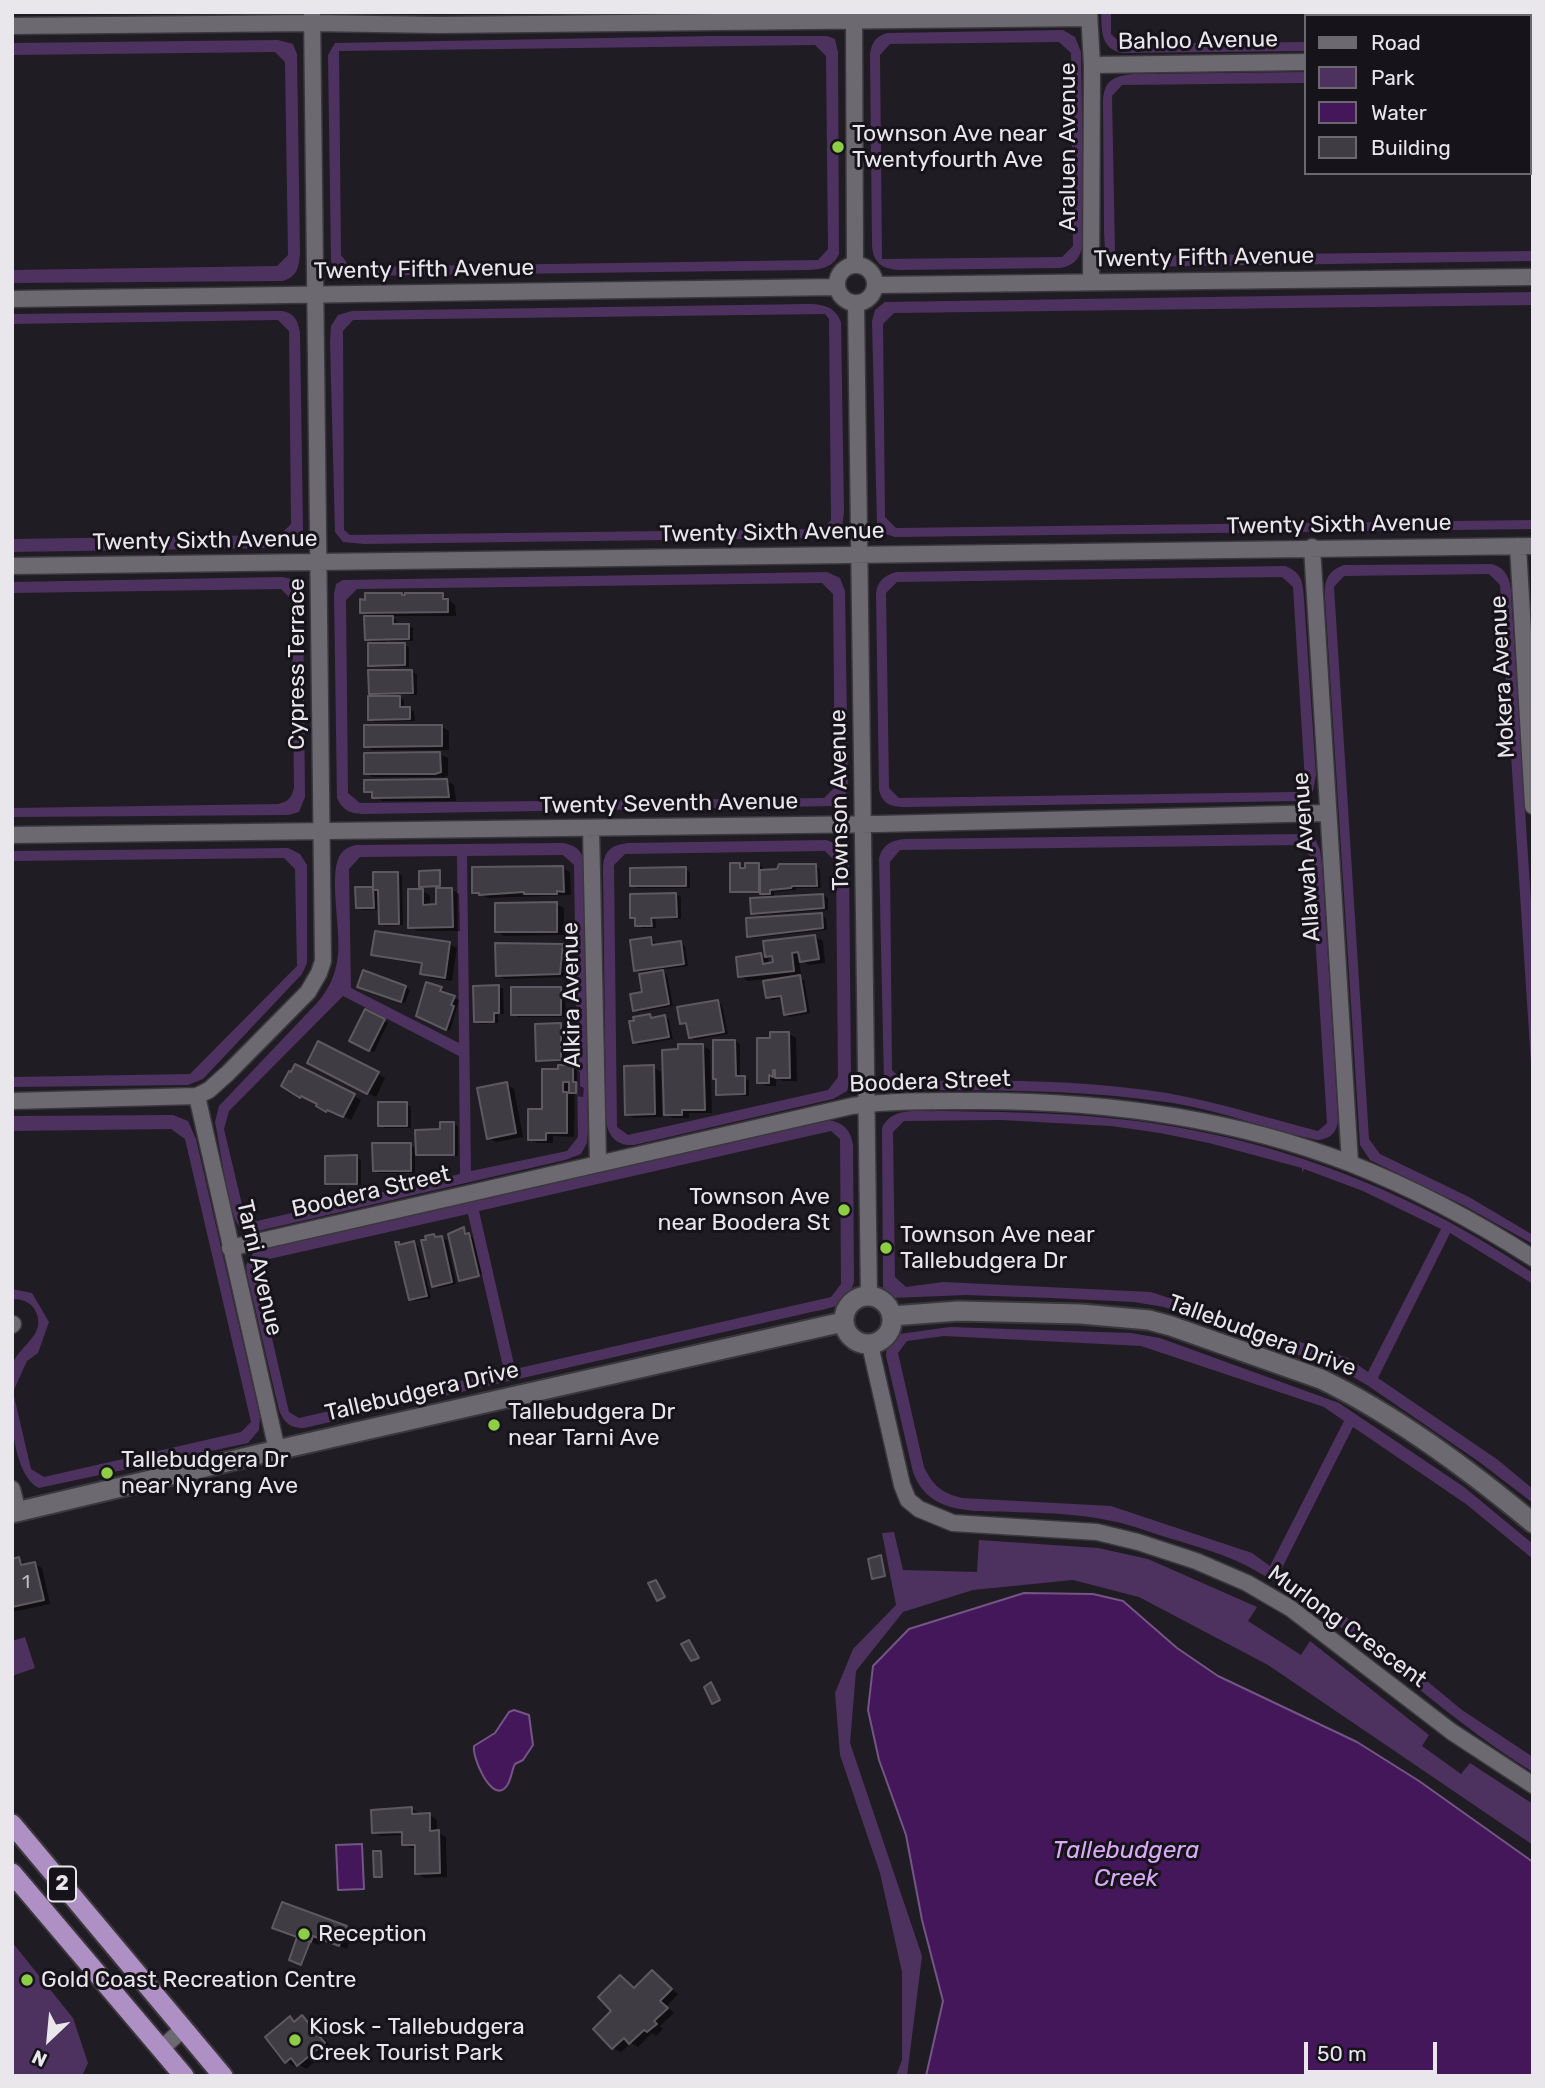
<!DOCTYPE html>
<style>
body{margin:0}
#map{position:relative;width:1545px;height:2088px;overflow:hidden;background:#201c23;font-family:Rubik,sans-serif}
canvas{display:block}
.frame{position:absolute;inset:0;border:14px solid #e9e7eb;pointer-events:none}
.legend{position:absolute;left:1304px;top:14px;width:228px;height:161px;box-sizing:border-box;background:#17131a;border:2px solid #6b686e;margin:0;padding:9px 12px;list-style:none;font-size:21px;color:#e9e7eb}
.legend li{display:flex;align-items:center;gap:14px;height:35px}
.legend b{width:35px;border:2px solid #6b686e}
.north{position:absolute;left:14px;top:2004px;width:70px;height:70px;-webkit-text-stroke:5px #17131a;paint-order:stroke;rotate:206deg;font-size:19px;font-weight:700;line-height:28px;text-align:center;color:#e9e7eb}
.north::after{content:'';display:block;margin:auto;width:24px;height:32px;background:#e9e7eb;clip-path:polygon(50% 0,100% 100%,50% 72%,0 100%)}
.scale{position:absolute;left:1304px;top:2042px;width:133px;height:32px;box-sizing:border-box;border:4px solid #e9e7eb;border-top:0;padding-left:9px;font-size:21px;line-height:24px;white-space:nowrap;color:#e9e7eb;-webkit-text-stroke:5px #17131a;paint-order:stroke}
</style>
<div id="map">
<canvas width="1545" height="2088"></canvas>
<div class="frame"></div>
<ul class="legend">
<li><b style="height:9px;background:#6d6971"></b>Road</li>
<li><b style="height:19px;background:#4d325f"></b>Park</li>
<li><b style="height:19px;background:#43175a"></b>Water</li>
<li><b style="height:19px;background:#403c43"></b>Building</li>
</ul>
<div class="north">N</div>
<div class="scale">50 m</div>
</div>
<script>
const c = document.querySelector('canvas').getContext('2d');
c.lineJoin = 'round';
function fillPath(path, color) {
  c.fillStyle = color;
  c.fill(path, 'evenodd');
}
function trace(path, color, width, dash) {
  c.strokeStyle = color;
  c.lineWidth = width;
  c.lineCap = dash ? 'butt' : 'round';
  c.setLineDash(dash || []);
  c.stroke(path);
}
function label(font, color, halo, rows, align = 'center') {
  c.font = font + ' Rubik,sans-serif';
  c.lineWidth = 6;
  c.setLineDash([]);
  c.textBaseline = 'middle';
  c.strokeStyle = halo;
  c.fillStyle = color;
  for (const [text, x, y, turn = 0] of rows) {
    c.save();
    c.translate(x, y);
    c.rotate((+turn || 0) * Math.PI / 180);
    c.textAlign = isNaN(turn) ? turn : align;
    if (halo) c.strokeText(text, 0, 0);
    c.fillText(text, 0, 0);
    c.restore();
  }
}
fillPath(new Path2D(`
 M1101,12H1111V34L1122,44L1305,42V51L1122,53C1100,48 1102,31 1101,12Z
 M1063,30L1075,37L1081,52L1084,238C1082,254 1077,265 1061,268L900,270C882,269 873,263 872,245L870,54C872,42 875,37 887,33ZM1059,42L1071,53L1073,246L1062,257L882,259L880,55L890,44Z
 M711,36H827L835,39L838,52L839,254C833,267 823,269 809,270L356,276C344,275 335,273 331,261L328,55L335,43ZM815,45L826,56L828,249L818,260L350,267L341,255L339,51Z
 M278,40L293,44L297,54L300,252C299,267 298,276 283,281L12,283V270L277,266L288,255L285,62L275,52L12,55V43Z
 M1305,72V83L1122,85L1112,96L1115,252L1119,256L1533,251V261L1127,267L1113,264L1105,250L1104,231L1103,101C1104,80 1114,76 1133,74Z
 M1533,292V305L894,313L883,324L885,517L896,528L1533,520V529L895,537L886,534L877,524L872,321L875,310L885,302Z
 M806,304C822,304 835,306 841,322L844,512L842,527L836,535L821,538L364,544L343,542L335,532L330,342L331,326L338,315L352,311L411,310ZM825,314L829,319L831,520L822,529L350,535L344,530L343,331L353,320Z
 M278,311C293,311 298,319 300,333L303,529L299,541L288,547L268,548L12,552V539L280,535L291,524L289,331L278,320L12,324V314Z
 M1492,564C1513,570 1511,591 1512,609L1533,933V1095L1500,585L1489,574L1344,576L1334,587L1369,1139L1380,1154L1469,1197L1533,1235V1244L1463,1205L1370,1160L1360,1145L1325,598C1324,581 1327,571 1344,565Z
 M1285,566C1302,572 1303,583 1304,599L1316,775L1313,791L1302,801L907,807C893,807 883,806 879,790L876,594C877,581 884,576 896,572ZM1282,577L1293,587L1305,781L1295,792L899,798L889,788L886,593L897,582Z
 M827,572L840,578L845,591L848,788L845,797L835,806L365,814C351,814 343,811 337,798L334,594L336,584L343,580ZM822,583L833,594L835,787L824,798L360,803L348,793L346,600L357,589Z
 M282,577C294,579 300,582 303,594L305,797L299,812L288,815L12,817V808L278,804C288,802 292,797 294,788L292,600L281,589L12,593V582Z
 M1299,834L1315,839L1320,850L1322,863L1338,1120C1337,1133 1330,1139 1317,1140C1269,1130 1222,1111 1173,1103C1081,1089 989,1090 896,1090L884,1081L879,858C883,844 892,840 905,839ZM1299,845L1310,856L1327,1123L1318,1131C1267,1118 1218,1102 1167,1093C1079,1079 991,1080 903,1081L892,1070L890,862L900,850Z
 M826,840L842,846L849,865L851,1077L847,1091L833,1099L634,1145C617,1146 608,1137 606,1120L603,870C603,852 610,845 628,843ZM825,851L836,862L838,1077L828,1090L628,1135L617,1127L614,865L625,854Z
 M563,843C575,845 582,850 584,862L588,1131L587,1143L581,1154L565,1160L258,1231C250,1231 242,1231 238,1224C229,1212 219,1141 215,1122L219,1106L316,1004C329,990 336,974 338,955C341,930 329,877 339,857C343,849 349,847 356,845ZM563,855L574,865L578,1137L567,1151L471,1171L467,856ZM457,856L459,1043L351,988L349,869L360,857ZM343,996L459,1056L460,1174L257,1221L244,1213L224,1129L229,1111Z
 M288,848L300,854L307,865V963L302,974L203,1079L188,1085L12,1087V1077L190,1074L297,966L295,869L284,858L12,861V851Z
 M938,1111C995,1112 1051,1112 1108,1118C1260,1132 1407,1187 1533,1273V1284L1450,1233L1378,1378L1498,1460L1533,1489V1503L1478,1461L1367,1385L1341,1370L1164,1307L1134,1302L1051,1298L966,1295L891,1298L883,1288L882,1128C892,1106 918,1112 938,1111ZM1001,1120L1111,1126L1160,1133L1209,1143L1302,1168V1173L1304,1169L1363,1191L1441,1229L1368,1372L1348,1358L1151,1292L943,1282L906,1287L895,1277L893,1132L904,1121Z
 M173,1115L188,1121L196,1139L260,1417L259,1430L248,1443L39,1488C10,1474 8,1395 12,1367C15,1347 49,1336 35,1310C31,1302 21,1299 12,1299V1289L32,1293L49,1322L38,1353L27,1361L13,1392L31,1469L44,1477L241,1432L251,1422L185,1139L171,1129L12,1131V1116Z
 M828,1120C843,1122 851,1130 853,1145L854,1282C847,1308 830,1308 807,1313L304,1428C289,1428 284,1422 279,1410L247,1274L246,1265L254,1252L334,1231ZM831,1131L840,1139L841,1284L831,1297L515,1369L479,1211ZM468,1214L504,1371L299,1418L289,1412L257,1273L265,1260Z
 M950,1327L1131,1333L1160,1338L1339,1403L1464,1487L1533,1544V1559L1466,1504L1353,1427L1280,1572L1369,1633L1462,1710L1533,1757V1772C1433,1711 1352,1623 1249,1567C1217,1550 1178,1542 1144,1530C1102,1515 1058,1513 1013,1512C989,1511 962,1513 940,1503C927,1497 918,1486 913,1472L886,1356C886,1346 891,1340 899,1334ZM944,1336L1141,1346L1324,1407L1344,1421L1270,1566L1252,1553L1111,1506L962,1498C942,1493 933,1486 924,1467L898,1353L907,1341Z
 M894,1532L903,1570L977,1572L979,1540L1098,1548L1148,1559L1257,1607L1248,1621L1301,1655L1310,1641L1429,1735L1422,1746L1461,1774L1470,1763L1533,1804V1845L1268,1665L1139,1597L1073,1580L973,1590L903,1612L856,1671L850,1743L922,1956L907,2076H896L902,2060V1972L880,1873L840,1755L835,1693L853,1649L896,1605L882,1533Z
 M25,1637L35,1668L12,1676V1641Z
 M12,1942L73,2018L88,2063L82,2076H12Z`), '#4d325f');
const water = new Path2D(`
 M1024,1593L1093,1594L1123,1601L1177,1648L1218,1676L1357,1742L1419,1781L1533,1862V2076H926L943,2001L922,1920L906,1835L879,1760L868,1710L873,1666L909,1629Z
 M514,1710L529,1715L533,1745L523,1760L515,1764C511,1771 511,1786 502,1790C489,1796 472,1757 474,1746L495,1733L509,1712Z
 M362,1844L364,1889L338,1890L336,1845Z`);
fillPath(water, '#43175a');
trace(water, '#755586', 2);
fillPath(new Path2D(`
 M442,594L455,605L456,616H389L397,621V626H408L413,628V641H386V645H404L409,647V667H375L370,665L377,645L366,639L373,618L362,612L402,595L407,598Z
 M412,672L417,674V695H396L404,700V708L414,711L415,721L375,722L370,719L379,698L370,693Z
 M441,726L449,731V750H373L366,746Z
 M440,754L448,758V776L444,777H373L365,773Z
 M446,781L454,785L456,801H382L366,791Z
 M740,865L747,869L758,865L763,867V871L815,866L820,869L821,888H796V890L774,892V899L823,895L828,898V910L757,915L753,912L771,899L762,893H736L732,891Z
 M563,868L570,872L571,895L488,898L474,892Z
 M685,869L690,872V888H637L632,885Z
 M398,873L402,876L403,925L385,926L381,923L380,910H362L358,907L357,889H375Z
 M452,890L459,894L460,931H418L410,927L422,891L430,895V906H438Z
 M676,895L681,897V919H655L656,928H642L637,925V920L632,917Z
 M556,904L564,908V935L504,936L497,931Z
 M822,915L826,918L827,930L753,938L749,936Z
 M815,937L823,941L825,963L809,965L799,959L801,975H796L804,980L810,1013L790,1017L786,1014L783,998L772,1000L768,997L789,979V976L748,981L740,976L761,955L767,959L765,943ZM768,956L775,960V964L769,965Z
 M650,939L655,942L656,946L680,943L685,946L688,966L660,970L667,975L673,1006L639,1012L635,1010L645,993V975L636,970Z
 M449,944L457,948L452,981L430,978L422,973L424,965L381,958L373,954Z
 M562,946L570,950L567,977L505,979L498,975Z
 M405,987L410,990L405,1003L364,989Z
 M499,987L503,989L504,1014H498V1023L480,1024L475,1021Z
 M441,989L445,991L444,994L459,1000L450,1031L422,1018Z
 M561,989L565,991L566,1017H518L513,1014Z
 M718,1002L722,1005L728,1034L695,1040L690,1037L687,1026L682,1023Z
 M366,1011L388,1023L374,1052L351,1040Z
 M650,1016L654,1019L665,1017L669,1020L673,1039L639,1045L635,1042Z
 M560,1025L565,1028V1062H543L538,1060Z
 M789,1034L796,1038L797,1081H784L776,1078V1086H767L759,1082L772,1039Z
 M735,1041L740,1044V1078L749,1080V1096H723L718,1094Z
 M703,1046L710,1050L712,1113H689V1118H673L665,1114Z
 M316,1067L378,1074L385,1078L376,1097Z
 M573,1067L580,1072V1086L584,1088L583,1097L576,1096H578V1082H575L574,1137L553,1136V1143H537L530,1139L544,1111L560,1071Z
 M653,1067L661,1072L662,1117L634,1118L626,1114Z
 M506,1084L514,1089L523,1137L496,1142L488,1138Z
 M283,1085L354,1096L361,1100L351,1120L335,1112L334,1115Z
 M406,1104L411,1107V1128H385L380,1125Z
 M454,1124L458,1126V1156H422L415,1152V1173H379L374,1170L410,1145L417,1149Z
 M356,1157L361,1160V1185H331L327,1183Z
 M464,1229L473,1238L482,1274L463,1279V1281L461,1280Z
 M434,1235L447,1240L456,1284L438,1288L434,1286Z
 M413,1243L418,1246L431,1298L415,1301L410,1299L398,1244L402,1246Z
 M881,1557L886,1576L875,1578H873Z
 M19,1559L27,1566L35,1564L42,1568L50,1604L12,1612V1560Z
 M411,1809L419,1813V1816L430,1815L437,1820V1832L446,1837L447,1877L424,1878L417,1873V1848H411L404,1844V1835L381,1836L373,1832Z
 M346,1928L353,1932L347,1949L321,1939L319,1945L311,1942L303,1964L291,1959L298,1937Z
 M652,1972L678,1994L667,2006L674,2013L660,2026L663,2029L656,2036L652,2033L638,2047L631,2043L621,2052L613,2048L614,2011L620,1977L636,1989Z
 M303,2017L310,2021L332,2048L306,2069L297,2063L294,2066L286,2061L290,2019L297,2022Z`), '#0007');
const building = new Path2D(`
 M365,593H402V595H405V593H443V599H448V612L360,613V599L365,600Z
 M364,616H393V624H409V639L365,640Z
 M368,643H405V665L368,666Z
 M368,670H412L413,693L369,694Z
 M368,696H400V707H410V719L368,720Z
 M364,725H442V746L364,747Z
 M440,752L441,772L435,774H364V753Z
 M447,779L449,797L372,798V792H364V780Z
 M730,863H740V868H745V863H759V892H730Z
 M779,864H816L817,886H792L791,888L770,890V894H760V870L777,869Z
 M563,866L564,892L557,891V894H524V892L479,895V893H472V867Z
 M686,867V886H630V868Z
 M440,870V886L419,887V871Z
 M373,872H398L399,924H379L378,890H373Z
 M355,887H373L374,908H356Z
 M436,888H452L453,927L408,928V889H423V905L436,904Z
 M676,893L677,917L651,918L652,926H635V918H630V894Z
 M823,894L824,908L751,914L750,898Z
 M557,902V932H495V903Z
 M822,913L823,928L747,937L746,918Z
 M375,931L450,942L445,978L420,974L422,963L371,955Z
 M815,935L819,959L800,962L798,952L792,953L794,971L738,977L736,957L761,953L763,964L773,962L772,956L765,957L763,941Z
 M651,937L652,945L681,941L684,964L634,971L630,940Z
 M495,943L563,944L560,974L496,976Z
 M363,970L406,986L401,1002L357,987Z
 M663,970L669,1004L633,1011L630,994L642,992L639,974Z
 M800,975L806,1011L784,1015L781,996L766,998L763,981Z
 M426,982L442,987L440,991L455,996L451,1005L454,1006L446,1030L416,1016Z
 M499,985V1013H494V1022H474L473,986Z
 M511,987H561V1015H511Z
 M718,1000L724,1032L689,1038L686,1023L680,1024L677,1007Z
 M365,1009L385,1019L369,1051L349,1041Z
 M650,1014L651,1018L665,1015L669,1037L633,1043L629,1021H634L633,1017Z
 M561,1023V1060L536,1061L535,1024Z
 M770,1032H789L790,1078H775V1070H773V1077L769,1075V1083H757V1038H770Z
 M713,1040H735L736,1076H745V1094L716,1095V1079H713Z
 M318,1041L379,1072L367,1094L307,1063Z
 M678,1044H703L705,1110H682V1115H664L662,1050L678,1049Z
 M295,1064L355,1094L343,1117L327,1110L326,1112L316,1106L317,1104L301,1096L300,1098L281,1086L289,1071L291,1072Z
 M558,1065H573V1082H576V1093H569V1082H563V1092H567V1133H546V1140H528V1109H542V1069H558Z
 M654,1065L655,1114L625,1115L624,1066Z
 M507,1082L516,1133L487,1139L477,1088Z
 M378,1102H407V1126H378Z
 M440,1122H454V1155H416L415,1130L440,1129Z
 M372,1143H411V1171H373Z
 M357,1155V1184H325V1156Z
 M464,1227L465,1234L469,1233L479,1276L459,1281L448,1234Z
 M434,1234L435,1237L442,1236L452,1282L432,1287L421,1240H426L425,1236Z
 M414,1241L427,1296L409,1300L395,1242H399V1245Z
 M881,1555L885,1576L872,1579L868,1559Z
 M19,1557L21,1565L35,1562L44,1600L12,1607V1559Z
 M656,1580L665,1597L657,1601L648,1583Z
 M689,1640L699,1658L691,1661L681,1644Z
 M711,1682L720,1700L712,1704L704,1687Z
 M412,1807V1814L430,1813V1831L439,1830L440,1873L415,1874V1845H402V1832L372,1833L371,1810Z
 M373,1851H381L382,1877H374Z
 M282,1902L347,1926L339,1946L313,1936L311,1942L272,1928Z
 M297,1937L310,1942L301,1965L289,1960Z
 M652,1970L672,1989L660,2001L668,2008L654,2021L657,2024L647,2032L644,2030L629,2044L624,2038L612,2049L593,2029L611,2011L598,1997L620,1975L634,1988Z
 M302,2015L325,2043L297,2066L291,2058L285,2063L265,2037L290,2016L294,2022Z`);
fillPath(building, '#403c43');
trace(building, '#5e5961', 2);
const minor = new Path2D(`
 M854,12L855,265
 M1089,12L1092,65L1091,282
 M1485,12L1490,16
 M12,26L312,23L439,25L1089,18
 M1529,45L1533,48
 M1092,65L1305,62
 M837 284a19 19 0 1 1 38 0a19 19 0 1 1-38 0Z
 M875,285L1533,277
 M12,299L836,287
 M856,304L869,1296
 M1518,546L1533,806
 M1312,547L1350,1163
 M12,566L1533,546
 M591,828L598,1162
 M12,835L878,824L1327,813
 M197,1096L277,1450
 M12,1101L197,1096L209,1090L228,1073L308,992L319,973L323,961L312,12
 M230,1248L852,1106C894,1100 937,1101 979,1101C1104,1101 1232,1118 1349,1163C1413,1188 1475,1221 1533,1258
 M12,1325L13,1324
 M870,1345L902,1485L908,1500L919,1509L953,1523L1097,1532L1138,1542L1196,1561L1247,1583L1290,1608L1452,1732L1533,1785
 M12,1489L18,1512
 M161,2049L183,2029`);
const tertiary = new Path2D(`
 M844 1320a24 24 0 1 1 48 0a24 24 0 1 1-48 0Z
 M892,1316L958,1311L1081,1314L1149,1320L1171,1326L1321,1379C1397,1416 1468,1469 1533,1523
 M12,1513L277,1450L843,1322`);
const trunk = new Path2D(`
 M12,1824L223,2076
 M12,1873L184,2076`);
trace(minor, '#3b383d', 19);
trace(tertiary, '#3b383d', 23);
trace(trunk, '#3b383d', 23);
trace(minor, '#6d6971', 16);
trace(tertiary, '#6d6971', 19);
trace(trunk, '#ae90c4', 19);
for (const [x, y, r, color] of [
 [838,147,7,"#8dce44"],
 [844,1210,7,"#8dce44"],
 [886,1248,7,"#8dce44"],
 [494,1425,7,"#8dce44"],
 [107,1473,7,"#8dce44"],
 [304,1934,7,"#8dce44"],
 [27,1980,7,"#8dce44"],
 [295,2040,7,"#8dce44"]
]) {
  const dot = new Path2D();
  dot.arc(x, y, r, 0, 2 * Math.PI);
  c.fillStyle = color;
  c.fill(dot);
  trace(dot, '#17131a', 2.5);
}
label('19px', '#bfbcc1', null, [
 ["1",26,1583]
]);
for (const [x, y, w] of [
 [62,1884,28]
]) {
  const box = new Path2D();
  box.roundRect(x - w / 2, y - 17.5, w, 35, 5);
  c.fillStyle = '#17131a';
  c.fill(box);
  trace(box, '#e9e7eb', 2);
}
label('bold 21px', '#e9e7eb', null, [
 ["2",62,1884]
]);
label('23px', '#e9e7eb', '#17131a', [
 ["Bahloo Avenue",1198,41,-1],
 ["Araluen Avenue",1068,147,-90],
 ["Twenty Fifth Avenue",1204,258,-1],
 ["Twenty Fifth Avenue",424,270,-1],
 ["Twenty Sixth Avenue",1339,525,-1],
 ["Twenty Sixth Avenue",772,533,-1],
 ["Twenty Sixth Avenue",205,541,-1],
 ["Cypress Terrace",297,664,-90],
 ["Mokera Avenue",1503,677,-93],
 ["Townson Avenue",840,800,-91],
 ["Twenty Seventh Avenue",669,804,-1],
 ["Allawah Avenue",1307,857,-94],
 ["Alkira Avenue",572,995,-91],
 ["Boodera Street",930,1082,-2],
 ["Boodera Street",371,1192,-13],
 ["Tarni Avenue",259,1268,77],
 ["Tallebudgera Drive",1262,1336,20],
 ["Tallebudgera Drive",422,1392,-13],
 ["Murlong Crescent",1347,1627,36]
]);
label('23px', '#e9e7eb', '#17131a', [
 ["Townson Ave near",852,134],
 ["Twentyfourth Ave",852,160],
 ["Townson Ave",830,1197,"right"],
 ["near Boodera St",830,1223,"right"],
 ["Townson Ave near",900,1235],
 ["Tallebudgera Dr",900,1261],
 ["Tallebudgera Dr",508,1412],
 ["near Tarni Ave",508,1438],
 ["Tallebudgera Dr",121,1460],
 ["near Nyrang Ave",121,1486],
 ["Reception",318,1934],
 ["Gold Coast Recreation Centre",41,1980],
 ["Kiosk - Tallebudgera",309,2027],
 ["Creek Tourist Park",309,2053]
], 'left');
label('italic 24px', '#daaaf9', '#17131a', [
 ["Tallebudgera",1126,1851],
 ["Creek",1126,1879]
]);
</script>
